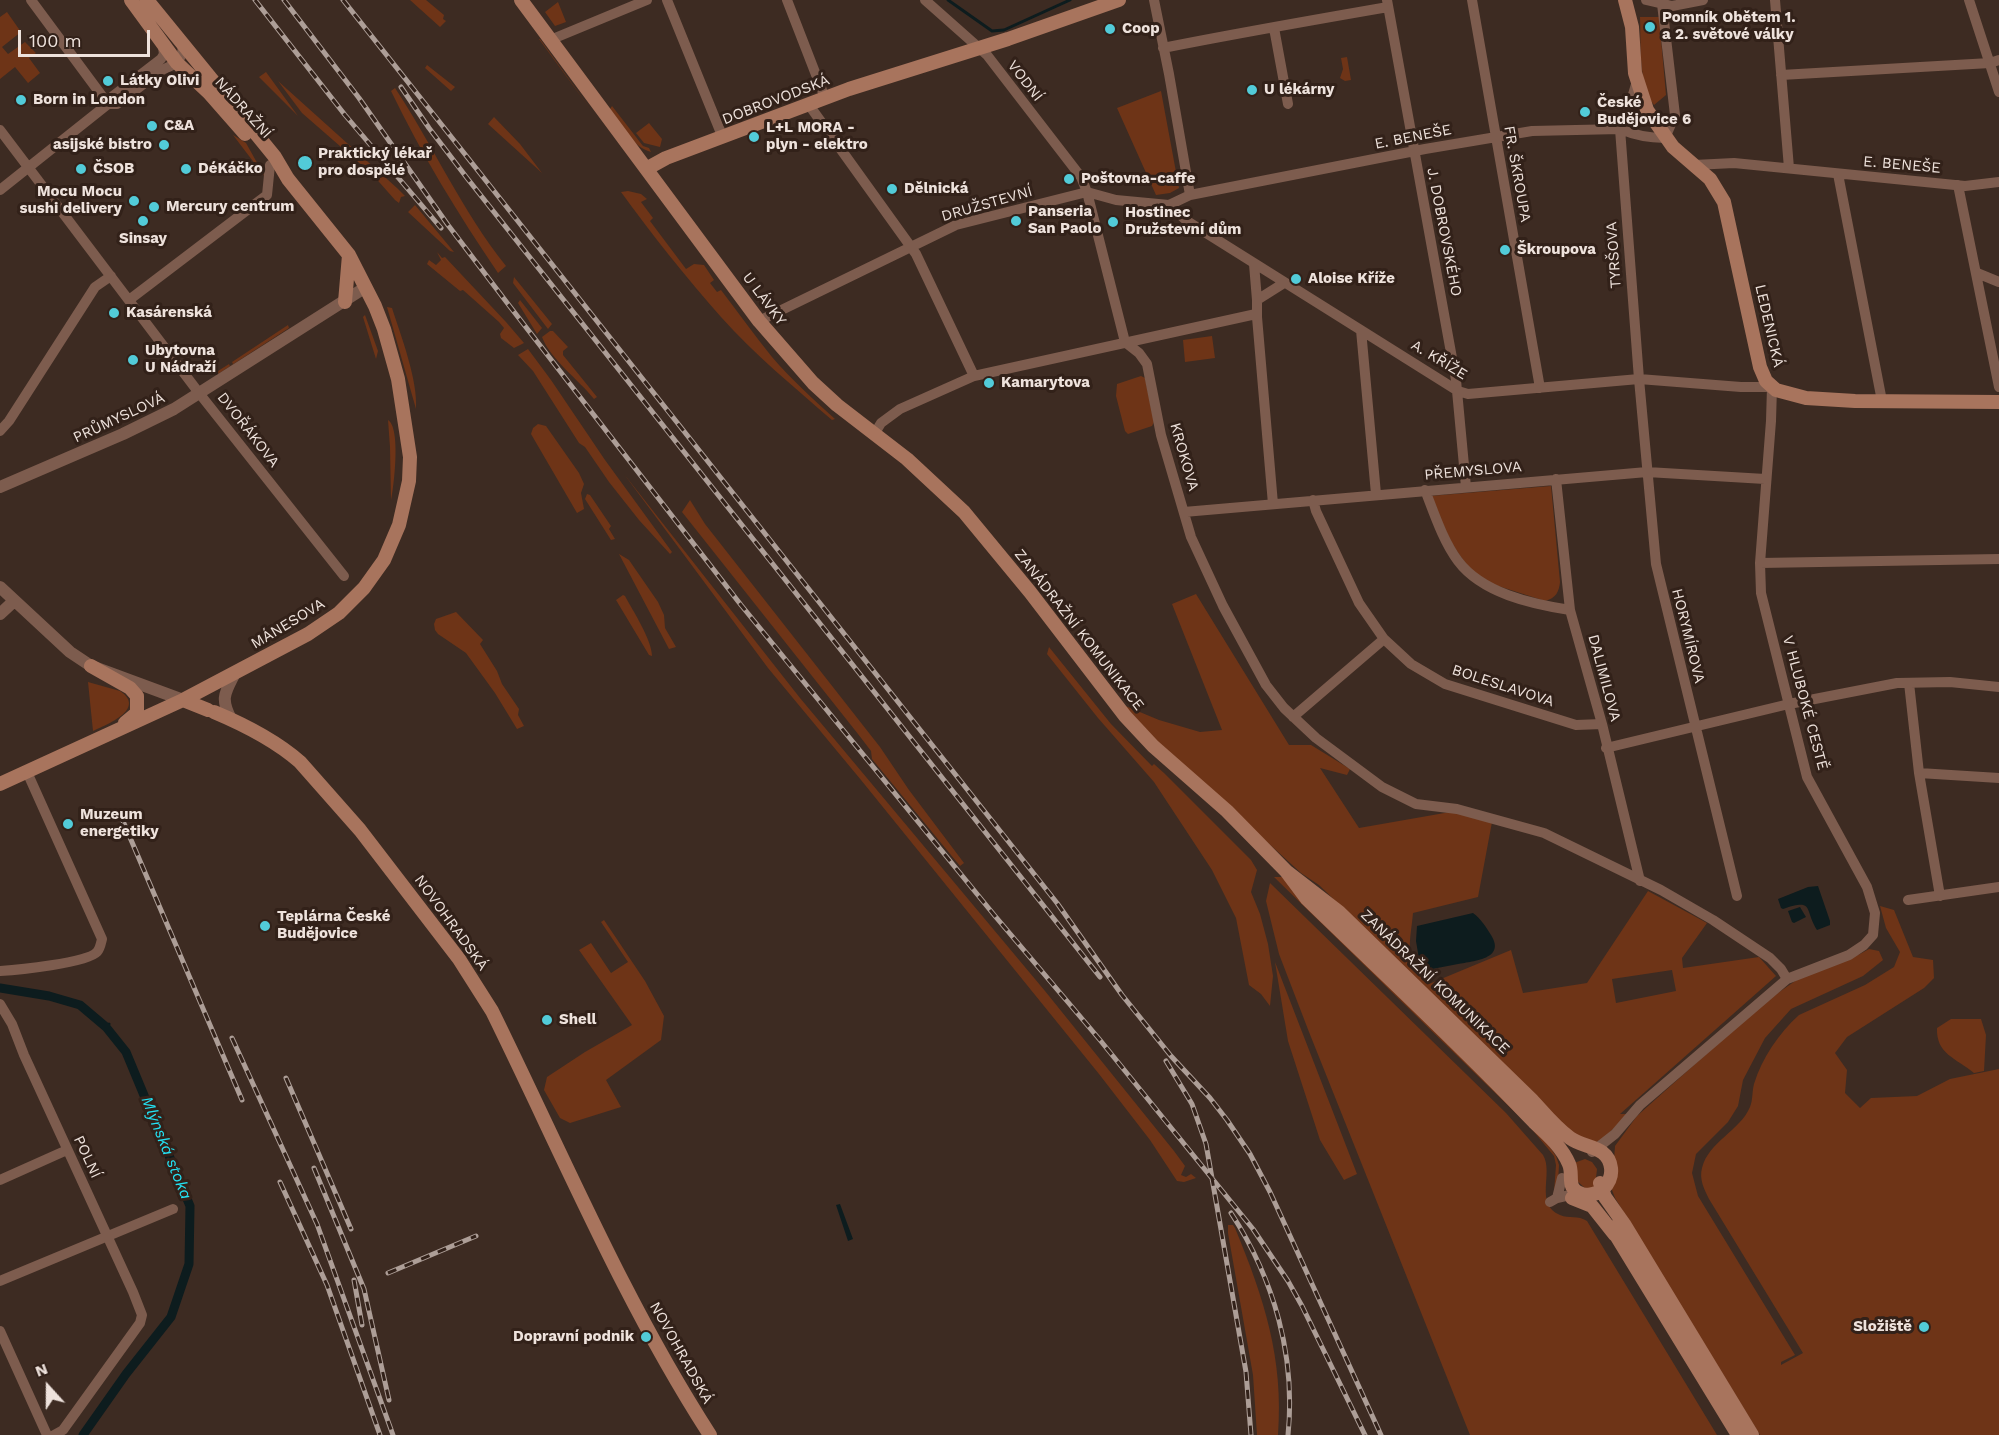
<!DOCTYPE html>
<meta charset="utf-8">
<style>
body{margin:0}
#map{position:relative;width:1999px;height:1435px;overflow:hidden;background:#3d2b22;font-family:"Work Sans",sans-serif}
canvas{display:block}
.north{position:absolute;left:18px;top:1357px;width:60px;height:60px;-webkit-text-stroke:4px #322119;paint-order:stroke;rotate:339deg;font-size:16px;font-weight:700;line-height:24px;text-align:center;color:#eee2dc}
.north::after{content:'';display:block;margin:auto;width:21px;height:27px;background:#eee2dc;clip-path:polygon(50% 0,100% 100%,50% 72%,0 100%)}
.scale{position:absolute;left:18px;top:30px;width:132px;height:27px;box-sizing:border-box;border:3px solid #eee2dc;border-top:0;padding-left:8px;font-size:18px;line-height:21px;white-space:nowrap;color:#eee2dc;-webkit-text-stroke:4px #322119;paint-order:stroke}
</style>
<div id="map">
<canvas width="1999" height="1435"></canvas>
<div class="north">N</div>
<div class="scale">100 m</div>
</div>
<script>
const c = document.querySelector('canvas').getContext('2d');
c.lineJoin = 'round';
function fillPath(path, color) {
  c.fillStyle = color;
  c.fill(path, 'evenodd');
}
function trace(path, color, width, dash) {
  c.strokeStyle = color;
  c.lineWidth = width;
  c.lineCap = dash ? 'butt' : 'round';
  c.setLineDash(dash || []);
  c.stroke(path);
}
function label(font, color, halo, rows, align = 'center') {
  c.font = font + ' "Work Sans",sans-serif';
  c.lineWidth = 6;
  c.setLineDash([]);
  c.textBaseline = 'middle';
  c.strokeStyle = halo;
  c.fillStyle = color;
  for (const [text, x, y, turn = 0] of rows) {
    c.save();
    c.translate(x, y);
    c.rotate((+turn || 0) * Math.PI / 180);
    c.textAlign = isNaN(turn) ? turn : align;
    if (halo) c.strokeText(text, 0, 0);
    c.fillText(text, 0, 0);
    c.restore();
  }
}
fillPath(new Path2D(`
 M410,0H426L444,15L443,19L446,21L440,27Z
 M558,2L566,22L555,26L545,12Z
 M7,12L21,32L2,47L8,54L25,42L36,53L29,58L40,73L28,83L15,67L0,79V17Z
 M1640,17H1659L1666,95L1654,105C1638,85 1641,42 1640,17Z
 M539,39H540L591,110Z
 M1347,57L1351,80L1345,81L1340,78L1343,69L1341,58Z
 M427,65L455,87L451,91L425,68Z
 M266,72L298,116L259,77Z
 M278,81L397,188L405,196L401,197L399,203L395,200L372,174L302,113Z
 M395,88C434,147 462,211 506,266L498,273C458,214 422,155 391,91Z
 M1161,91L1179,188L1170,193L1156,195L1117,108Z
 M612,106L643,146L649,148L651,152C632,147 621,124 610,109Z
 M494,117L520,144L542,173L488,124Z
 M649,123L662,139L660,147L644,143L636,133Z
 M233,135L246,143L265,177Z
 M628,191L641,194L647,199L641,202L653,218L650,221L686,269L694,264L704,265L714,280L710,283L717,292L721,290C738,312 754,335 772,357C791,379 813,399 835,419L832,420C795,388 754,354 721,317C686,277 652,235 621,192Z
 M415,205L454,252L450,251L408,212Z
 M437,252L442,258L445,257L506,322L524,343L514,348L501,338L500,334L504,328L499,322L463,290L460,291L427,264L429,260L436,265L441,260Z
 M514,277L552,324L548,329L513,283Z
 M520,300L542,328L537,334L518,303Z
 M387,307L392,308C401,336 418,380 416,409Z
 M365,315L378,351L376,359L363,317Z
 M288,325L289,328L218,374V371L229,364L230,366L233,364L232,362Z
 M550,331H553L568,347L563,351V355L597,397L594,399C579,380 550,359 542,337Z
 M1212,336L1215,358L1185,362L1183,340Z
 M528,349L551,380L605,460L672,552L670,554L639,520L609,482L585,447L579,443L533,371L518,355Z
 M1141,376L1145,378L1154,422L1152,426L1128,434L1125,431L1116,396L1117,384Z
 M388,420C401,428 394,486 391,501L390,447Z
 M538,424L546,426L579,473L584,484L581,493L584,509L577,513L531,434L533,428Z
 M624,474L800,698L1045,991L1174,1151L1185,1166L1181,1175L1186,1177L1191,1174L1196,1178L1184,1182L1177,1181L1150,1140L1099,1074L861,780L768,668Z
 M1551,486L1560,582C1559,592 1556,598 1545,601L1492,584L1471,571L1452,544L1430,496Z
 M587,494L590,495L611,526L609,529L615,539L611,540L585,499Z
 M690,500L705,524L880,747L909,790L964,863L960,866L872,759L871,751L858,734L682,512Z
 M619,554L629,560L658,602L664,615L665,628L676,647L669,649Z
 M1196,594L1289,745H1311L1350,769L1347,775L1320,768L1359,828L1456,811L1492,822L1478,897L1413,913C1410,946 1403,958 1429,984L1511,950L1523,993L1587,983L1648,891L1707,923L1682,958L1683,968L1759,957L1776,976L1620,1114H1628L1599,1143L1578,1139L1319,885L1301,873L1161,745L1123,705L1159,720L1200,732L1222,730L1172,604ZM1672,970L1676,991L1616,1003L1612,979Z
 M623,595L625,596C633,611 652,640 652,656L649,655L616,600Z
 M456,612L483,640L480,644L497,671L502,684L519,709L518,715L524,726L517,729L495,693L466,653L438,634L435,630L434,624L436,619Z
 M1049,647L1111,724L1152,766L1154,764L1164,773L1251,860L1257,870L1251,892L1260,914L1268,944L1273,976L1270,1006L1261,994L1249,985L1236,918L1212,870L1154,782L1098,718L1047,654Z
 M88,682L120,691C147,709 106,725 93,731Z
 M1274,877H1282L1286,881L1492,1085L1547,1143L1556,1156L1559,1165L1558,1182L1554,1192L1556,1165L1554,1156L1530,1127Z
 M1270,883L1506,1113L1543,1155C1554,1173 1534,1204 1560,1215C1569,1219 1578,1215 1587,1221L1717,1435H1470L1309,1032L1279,954L1266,901Z
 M1880,906L1894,910L1913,957L1933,960L1934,978L1924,988L1847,1037L1835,1053L1847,1070L1845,1093L1860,1108L1871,1098L1917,1096L1950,1079L1999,1069V1435H1760L1615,1198L1612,1190L1615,1146L1637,1116L1762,1004L1798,979L1860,954L1869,949L1879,951L1883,960L1863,976L1791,1009L1765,1038L1743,1080L1738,1106L1728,1122L1696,1154L1692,1173L1698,1196L1795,1355L1781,1362V1365L1803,1353L1709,1199C1704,1189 1699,1179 1702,1168C1709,1141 1740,1131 1750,1107C1753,1100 1752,1091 1754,1084C1762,1058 1779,1033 1799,1015L1865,985L1894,967L1900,952L1886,928Z
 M604,920L645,981L664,1016L661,1040L606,1080L621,1107L570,1123L560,1118L544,1090L547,1077L585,1052L632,1025L579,950L591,943L611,973L628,962L601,922Z
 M1275,962L1357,1174L1344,1180L1320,1140L1288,1041Z
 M1951,1019H1981L1986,1035L1984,1071L1974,1073C1956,1058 1936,1054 1937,1028Z
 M1585,1159L1592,1162L1597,1169L1595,1187L1586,1189L1576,1180L1574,1163Z
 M1228,1225H1233L1235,1228C1264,1298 1284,1359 1278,1435H1257L1253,1375L1228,1233Z`), '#6e3417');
fillPath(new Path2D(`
 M1818,886L1830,921V925L1817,930C1804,910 1815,898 1783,909L1781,908L1778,899L1808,887Z
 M1800,907L1806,917L1794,923L1792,922L1788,911Z
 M1473,913C1481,919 1486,927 1491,935C1506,959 1474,961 1458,964C1446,966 1434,969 1421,971L1416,941L1417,926Z
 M840,1204L853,1239L848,1241L836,1205Z`), '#0d1c1e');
trace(new Path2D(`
 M948,0L992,31L1004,30L1070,0
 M106,1027L109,1024`), '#0d1c1e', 3);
trace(new Path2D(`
 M0,988L49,996L80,1005L106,1027L126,1052L190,1206L189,1264L171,1317L126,1374L83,1435`), '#0d1c1e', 9);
trace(new Path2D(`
 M31,0L108,104
 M667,0L723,138
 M787,0L825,98
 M925,0L987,55L1081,177L1087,192L1125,342L1139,353L1147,364L1161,435L1191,537L1223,606L1266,685L1284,708L1316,738L1382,787L1416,804L1457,809L1544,833L1661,890L1713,920L1770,958L1781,969L1787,979
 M1154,0L1169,74L1190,195
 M1387,0L1456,380L1466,487
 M1472,0L1540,388
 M1646,0L1672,6L1703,0
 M1775,0L1789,168
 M1969,0L1999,92
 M1274,28L1288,104
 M550,40L647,0
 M1163,48C1238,33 1313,20 1388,7
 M1781,75L1990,63L1999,60
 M108,104H117L162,70L177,63L182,54L183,45
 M809,105L916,254L974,376
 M1620,129L1639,379L1656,564L1737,896
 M1620,129L1627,115L1637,81
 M0,130L199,393L344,576
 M1694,165L1734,163L1965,186L1999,182
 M1838,174L1882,401
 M1958,185L1999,387
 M0,190L108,104L113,96L161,59L164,54L162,41
 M1169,205L1187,221L1458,391L1468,394L1639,379L1741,387H1772L1771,421L1760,563L1761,593L1807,777L1867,887L1875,913L1873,935L1864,945L1849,955L1787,979L1640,1105L1615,1134L1592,1152
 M1169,205L1190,195L1425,149L1532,131L1620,129C1634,135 1649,138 1665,138L1675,115L1662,4
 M1254,264L1257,300V317L1273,504
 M1977,273L1999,282
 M129,300L267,195L270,165
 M1257,300L1284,283
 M759,321L956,225L1087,192L1116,200L1169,205
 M1361,330L1376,494
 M0,431L9,421L95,287L111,276
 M875,433L881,423L900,409L974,376L1256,314
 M1556,479L1570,610L1602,724L1640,881
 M1425,490C1434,513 1443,541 1458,561C1482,593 1531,604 1570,610
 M1313,500L1316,511L1359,603L1384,639L1411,664L1445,684L1576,725L1602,724
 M1184,512L1647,472L1765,479
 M1760,563L1999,559
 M1909,683L1919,773L1940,896
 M1293,717L1384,639
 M1606,748L1789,704L1897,683L1950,682L1999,687
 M1919,773L1999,778
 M1908,900L1999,887
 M0,971C17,970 87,963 97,952C100,949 101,943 102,939L27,772
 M0,1004L12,1024L24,1055L133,1292L142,1315L140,1323L63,1430L54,1435
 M0,1180L67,1150
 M1557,1198L1562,1178
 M1550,1202L1557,1198L1579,1193
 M0,1281L173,1209
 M0,1331L47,1435`), '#7d5c4e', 10);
trace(new Path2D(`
 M0,487L123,434L174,409L366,287
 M0,587L70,652L91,666L183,700
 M0,614L14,601
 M231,719C220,698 225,693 235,673`), '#7d5c4e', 12);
trace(new Path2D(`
 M131,0L177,63L209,93L245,134
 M521,0L759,321L813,383L837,405L907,459L964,512L1030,592L1125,716L1153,746L1227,811L1286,871L1307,899C1383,973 1461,1045 1534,1122C1547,1134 1562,1147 1569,1164C1574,1175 1565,1189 1582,1194C1590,1196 1597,1194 1603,1189C1609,1183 1612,1176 1611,1168C1608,1145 1585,1149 1570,1138C1555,1127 1544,1113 1532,1100L1339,912L1286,871
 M1625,0L1632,27L1635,73L1647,110L1673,147L1710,179L1724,202L1760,367L1766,381L1776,390L1806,398L1855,401L1999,402
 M646,169L666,158L849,89L1008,39L1119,0
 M345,302L349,255
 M91,666L130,688L137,696V713L125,723
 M183,700L208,710
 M214,712C245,725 275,740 300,762L360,830L459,959L492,1011C562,1153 624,1302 710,1435
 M0,784L183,700L308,634L339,613L364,588L384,560L399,525L409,481L410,457L398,379L384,329L375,306L349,255L288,179L275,157L147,0
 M1600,1183L1605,1197L1624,1224L1752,1435
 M1572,1198L1592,1206L1615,1235
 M1611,1227L1738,1435`), '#a8745d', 14);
const rail = new Path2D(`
 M255,0L345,115L441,228
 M284,0L359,98L448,225L508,304L741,605L995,916L1100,1040L1253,1229L1288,1281L1302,1306L1365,1435
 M343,0L1057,903L1122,995L1171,1056L1210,1098L1227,1120L1250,1154L1270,1192L1381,1435
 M401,87L429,128L467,178L1100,977
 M120,814L242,1100
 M232,1038L317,1224L393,1435
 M1166,1061L1192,1104L1206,1144L1246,1372L1251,1435
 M286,1078L351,1229
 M314,1168L364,1289L389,1400
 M280,1182L327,1285L380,1435
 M1231,1213C1274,1279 1296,1356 1288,1435
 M388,1273L476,1236
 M354,1280L362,1325`);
trace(rail, '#ad9e97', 5);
trace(rail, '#322119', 3, [9]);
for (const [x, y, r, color] of [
 [1650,27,6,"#52cbd8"],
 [1110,29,6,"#52cbd8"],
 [108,81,6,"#52cbd8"],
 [1252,90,6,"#52cbd8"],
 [21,100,6,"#52cbd8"],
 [1585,112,6,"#52cbd8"],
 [152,126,6,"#52cbd8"],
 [754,137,6,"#52cbd8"],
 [164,145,6,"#52cbd8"],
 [305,163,8,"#52cbd8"],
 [81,169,6,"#52cbd8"],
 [186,169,6,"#52cbd8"],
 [1069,179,6,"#52cbd8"],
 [892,189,6,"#52cbd8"],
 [134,201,6,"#52cbd8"],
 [154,207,6,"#52cbd8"],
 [143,221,6,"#52cbd8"],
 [1016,221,6,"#52cbd8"],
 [1113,222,6,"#52cbd8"],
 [1505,250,6,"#52cbd8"],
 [1296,279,6,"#52cbd8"],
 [114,313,6,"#52cbd8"],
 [133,360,6,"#52cbd8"],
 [989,383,6,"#52cbd8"],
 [68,824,6,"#52cbd8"],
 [265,926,6,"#52cbd8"],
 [547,1020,6,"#52cbd8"],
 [1924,1327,6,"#52cbd8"],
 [646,1337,6,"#52cbd8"]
]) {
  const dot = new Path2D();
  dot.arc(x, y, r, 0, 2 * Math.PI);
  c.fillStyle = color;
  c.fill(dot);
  trace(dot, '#322119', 2);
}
label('bold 15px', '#eee2dc', '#322119', [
 ["Pomník Obětem 1.",1662,18],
 ["a 2. světové války",1662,35],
 ["Coop",1122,29],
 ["Látky Olivi",120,81],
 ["U lékárny",1264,90],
 ["Born in London",33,100],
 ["České",1597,103],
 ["Budějovice 6",1597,120],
 ["C&A",164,126],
 ["L+L MORA -",766,128],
 ["plyn - elektro",766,145],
 ["asijské bistro",152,145,"right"],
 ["Praktický lékař",318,154],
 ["pro dospělé",318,171],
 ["ČSOB",93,169],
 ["DéKáčko",198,169],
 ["Poštovna-caffe",1081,179],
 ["Dělnická",904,189],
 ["Mocu Mocu",122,192,"right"],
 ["sushi delivery",122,209,"right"],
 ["Mercury centrum",166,207],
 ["Panseria",1028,212],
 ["San Paolo",1028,229],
 ["Hostinec",1125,213],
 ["Družstevní dům",1125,230],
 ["Sinsay",143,239,"center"],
 ["Škroupova",1517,250],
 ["Aloise Kříže",1308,279],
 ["Kasárenská",126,313],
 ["Ubytovna",145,351],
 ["U Nádraží",145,368],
 ["Kamarytova",1001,383],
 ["Muzeum",80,815],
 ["energetiky",80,832],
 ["Teplárna České",277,917],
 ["Budějovice",277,934],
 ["Shell",559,1020],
 ["Složiště",1912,1327,"right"],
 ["Dopravní podnik",634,1337,"right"]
], 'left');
label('15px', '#eee2dc', '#322119', [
 ["VODNÍ",1025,81,52],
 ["DOBROVODSKÁ",776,100,-21],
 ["NÁDRAŽNÍ",243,108,48],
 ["E. BENEŠE",1413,137,-11],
 ["E. BENEŠE",1902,165,5],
 ["FR. ŠKROUPA",1517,174,80],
 ["DRUŽSTEVNÍ",987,204,-16],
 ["J. DOBROVSKÉHO",1444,232,79],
 ["TYRŠOVA",1614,255,-94],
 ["U LÁVKY",764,299,53],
 ["LEDENICKÁ",1769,326,77],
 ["A. KŘÍŽE",1439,360,31],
 ["PRŮMYSLOVÁ",119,418,-25],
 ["DVOŘÁKOVA",248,430,52],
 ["KROKOVA",1184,457,74],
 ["PŘEMYSLOVA",1473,471,-5],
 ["MÁNESOVA",288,624,-31],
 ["ZANÁDRAŽNÍ KOMUNIKACE",1079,630,52],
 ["HORYMÍROVA",1688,636,76],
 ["DALIMILOVA",1604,678,75],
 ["BOLESLAVOVA",1503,686,18],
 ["V HLUBOKÉ CESTĚ",1805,703,75],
 ["NOVOHRADSKÁ",451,923,54],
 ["ZANÁDRAŽNÍ KOMUNIKACE",1435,982,44],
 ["POLNÍ",87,1157,65],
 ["NOVOHRADSKÁ",681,1353,61]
]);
label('italic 16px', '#24e1f3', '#322119', [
 ["Mlýnská stoka",166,1148,68]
]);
</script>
